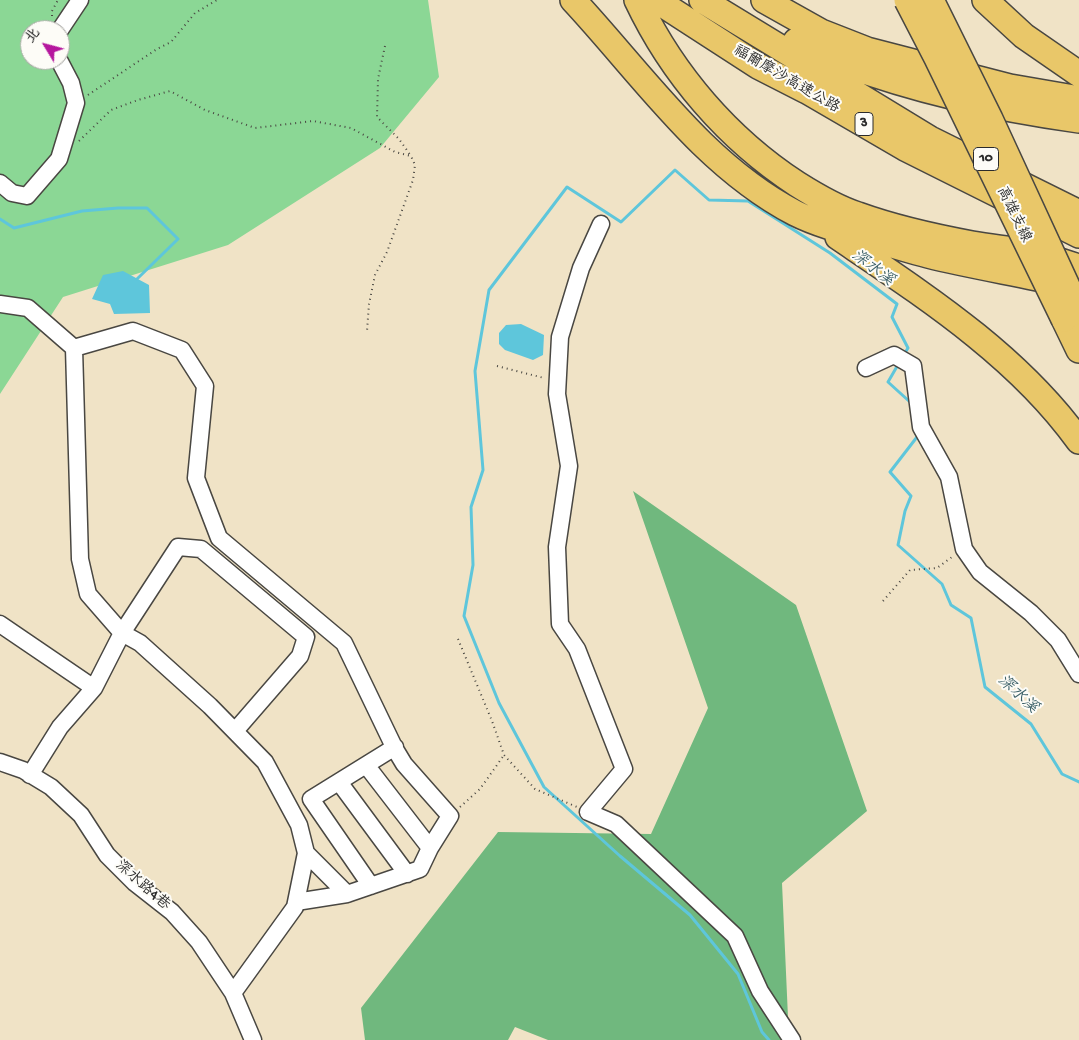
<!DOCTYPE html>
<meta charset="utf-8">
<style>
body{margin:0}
#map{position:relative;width:1079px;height:1040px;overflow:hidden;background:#f0e3c6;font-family:"Gochi Hand","LXGW WenKai TC",sans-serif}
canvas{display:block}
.north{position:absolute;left:20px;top:20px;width:50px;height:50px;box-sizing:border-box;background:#fdfcf7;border:1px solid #a9a8a5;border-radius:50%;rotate:307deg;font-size:14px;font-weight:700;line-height:20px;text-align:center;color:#2b2b2b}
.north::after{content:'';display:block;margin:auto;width:18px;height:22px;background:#b5179e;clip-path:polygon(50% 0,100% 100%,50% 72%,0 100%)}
</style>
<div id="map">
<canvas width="1079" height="1040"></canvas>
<div class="north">北</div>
</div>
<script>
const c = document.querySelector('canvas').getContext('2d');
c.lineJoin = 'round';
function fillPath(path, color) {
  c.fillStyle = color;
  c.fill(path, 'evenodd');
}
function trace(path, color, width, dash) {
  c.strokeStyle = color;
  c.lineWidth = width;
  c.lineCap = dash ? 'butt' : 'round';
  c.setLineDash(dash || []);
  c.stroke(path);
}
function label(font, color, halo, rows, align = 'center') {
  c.font = font + ' "Gochi Hand","LXGW WenKai TC",sans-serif';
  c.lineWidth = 4;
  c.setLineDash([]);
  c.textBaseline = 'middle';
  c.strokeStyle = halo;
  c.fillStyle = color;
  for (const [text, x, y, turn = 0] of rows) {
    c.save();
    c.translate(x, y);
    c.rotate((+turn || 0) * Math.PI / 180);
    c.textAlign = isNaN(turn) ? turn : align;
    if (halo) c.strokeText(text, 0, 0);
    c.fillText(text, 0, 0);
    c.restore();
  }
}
fillPath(new Path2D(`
 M0,0H428L439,77L380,148L228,245L63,297L0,394ZM30,30H60V60H30Z`), '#8bd795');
fillPath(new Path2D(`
 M633,491L796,605L867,811L782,883L789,1040H548L515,1027L508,1040H365L361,1008L498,832L651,834L708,708Z`), '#70b87e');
fillPath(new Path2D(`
 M123,271L149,285L150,313L114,314L110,304L92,299L103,275Z
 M521,324L544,335L543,355L533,360L505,350L499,344V333L506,325Z`), '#5ec6db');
trace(new Path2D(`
 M0,219L14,228L82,211L118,208H147L178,239L137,279
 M899,363L888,382L910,402
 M916,433L917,437L890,472L911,496L905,511L898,545L942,584L951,605L971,618L985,687L1031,724L1062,774L1079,782
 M769,1040L762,1032L738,974L690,915L620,856L544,787L499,703L464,616L473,565L471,507L483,470L475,371L489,290L567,187L621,222L675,170L709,200L748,201L830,253L897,304L892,317L908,348L903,356`), '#5ec6db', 3);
const minor = new Path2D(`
 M60,30L80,0
 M0,183L12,193L27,196L59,159L76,103L71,83L59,60
 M601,224L581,268L560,337L557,394L569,466L557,547L560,624L577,649L624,769L588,812L616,824L735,936L760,991L792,1040
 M0,304L28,308L74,348L133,331L182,350L205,386L196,478L219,538L344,643L395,749L404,764L450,816L430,848L420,869L347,894L296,902
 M866,368L894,355L913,366L921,427L949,477L964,549L980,572L1031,613L1058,640L1079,674
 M0,624L94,688
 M0,762L23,770L51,787L81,815L107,855L135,883L172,912L199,942L233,993L253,1040
 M366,765L430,848
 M30,775L60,727L94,688L122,633L88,594L80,559L74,348
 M339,782L407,874
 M306,853L347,894
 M371,886L311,799L395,747
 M233,993L295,907L306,853L299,825L265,762L210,706L140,643L122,633L178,547L201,549L306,637L300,656L235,731`);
const highway = new Path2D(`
 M573,0C642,74 703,165 795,213C819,225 844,231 870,238C889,244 908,250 928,255C972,266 1017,273 1061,283
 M637,0C672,74 728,139 797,184C816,196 836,208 858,215C894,228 934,237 972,244C993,248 1015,249 1036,254C1050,257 1065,263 1079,267
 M656,0L758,66L807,91L905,148L1079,235
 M702,0L930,139L1079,213
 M764,0L821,32L867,50L1010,87L1079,99
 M985,0L1024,36L1079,74
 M796,41C812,49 828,58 845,64C920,92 1000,109 1079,120
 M838,237C925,296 1017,355 1079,441
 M1064,319L1079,350`);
trace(minor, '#494742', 19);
trace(highway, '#494742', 28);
trace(new Path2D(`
 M52,16V11L58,0
 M385,46L378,79L377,117L399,139L411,156
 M88,95L157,49L171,42L195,13L217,0
 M79,141L111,110L138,100L170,91L205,110L255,128L313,121L351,128L395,152L411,156L415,165L413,180L387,252L375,275L369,304L367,331
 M497,366L544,378
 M883,601L910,570L937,568L952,557
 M458,639L492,721L504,755L535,789L577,807
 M460,807L480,789L504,755`), '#494742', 2, [1, 4]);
trace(minor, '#fff', 16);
trace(highway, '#e9c769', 25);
const highwayBridge = new Path2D(`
 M907,0L937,58L1064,319
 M931,0L990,119L1079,312`);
trace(highwayBridge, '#494742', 28, []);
trace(highwayBridge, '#e9c769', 25);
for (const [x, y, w] of [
 [864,124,18],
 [986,159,25]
]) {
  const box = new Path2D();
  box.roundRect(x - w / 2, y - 11.5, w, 23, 4);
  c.fillStyle = '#fdfcf7';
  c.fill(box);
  trace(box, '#2b2b2b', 1);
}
label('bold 14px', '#2b2b2b', null, [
 ["3",864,124],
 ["10",986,159]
]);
label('15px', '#2b2b2b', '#fdfcf7', [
 ["福爾摩沙高速公路",786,80,30],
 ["高雄支線",1013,215,64],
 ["深水路4巷",142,886,41]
]);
label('italic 16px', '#3d6169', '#fdfcf7', [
 ["深水溪",872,269,37],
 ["深水溪",1017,695,42]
]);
</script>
